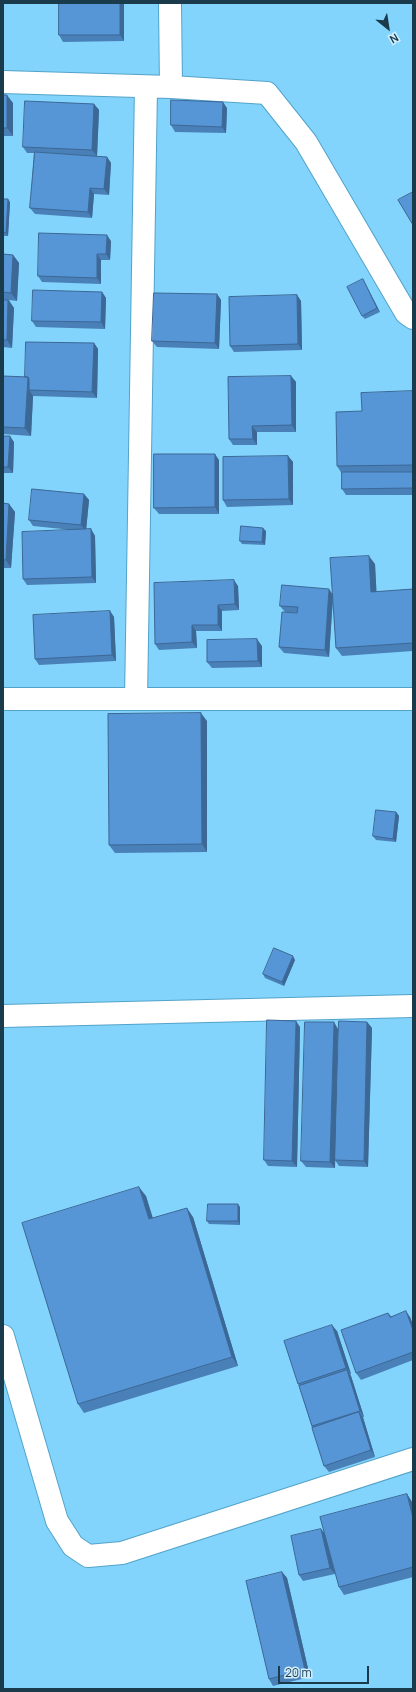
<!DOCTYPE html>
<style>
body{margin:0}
#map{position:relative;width:416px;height:1692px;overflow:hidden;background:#83d4fc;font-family:Manrope,sans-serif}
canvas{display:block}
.frame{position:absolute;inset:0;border:4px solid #193b4b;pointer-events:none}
.north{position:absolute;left:368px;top:8px;width:40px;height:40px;-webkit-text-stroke:3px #d0eefe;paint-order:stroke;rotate:150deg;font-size:11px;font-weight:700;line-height:16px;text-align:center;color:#193b4b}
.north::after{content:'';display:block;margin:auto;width:14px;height:18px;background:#193b4b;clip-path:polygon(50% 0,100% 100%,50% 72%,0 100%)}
.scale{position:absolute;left:278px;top:1666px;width:91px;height:18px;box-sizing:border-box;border:2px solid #193b4b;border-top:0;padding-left:5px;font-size:12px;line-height:14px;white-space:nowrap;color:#193b4b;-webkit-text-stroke:3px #d0eefe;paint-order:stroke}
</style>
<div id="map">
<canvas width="416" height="1692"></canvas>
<div class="frame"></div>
<div class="north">N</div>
<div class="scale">20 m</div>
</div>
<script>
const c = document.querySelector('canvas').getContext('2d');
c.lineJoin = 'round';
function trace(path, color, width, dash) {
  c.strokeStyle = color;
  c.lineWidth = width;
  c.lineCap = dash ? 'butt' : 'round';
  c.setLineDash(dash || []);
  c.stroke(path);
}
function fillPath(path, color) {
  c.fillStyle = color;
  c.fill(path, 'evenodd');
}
const minor = new Path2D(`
 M170,3L171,87
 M3,82L171,87L267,93L306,142L406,313L413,318
 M3,699H413
 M136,699L146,87
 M3,1016L413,1006
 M3,1336L57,1521L73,1546L88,1556L122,1553L413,1459`);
trace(minor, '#53a3c9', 24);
trace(minor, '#fff', 22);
fillPath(new Path2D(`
 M59,3H124V41L63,42L59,35Z
 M3,95L13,103V136H3Z
 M94,104L99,110L97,156H83L107,157L111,163L109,195L94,194L92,218L35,214L30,208L34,153H27L23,147Z
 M227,108L226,133L175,132L171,125Z
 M3,199L10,202L8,236H3Z
 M111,241L110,260H101V284L42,282L38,276Z
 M3,254L13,255L19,263L17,301L9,300L14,308L12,348L3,347Z
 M363,279L380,312L365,319L362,316Z
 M102,292L106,298L105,329L36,327L32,321Z
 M217,294L221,300L219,349L157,347L152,341Z
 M297,295L301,301L302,350L234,352L230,346Z
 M94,343L98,349L97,398L33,396L31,436L3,434V376L25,377Z
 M291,376L296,382V432H257V445H233L229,439Z
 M413,391V495H346L342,489V474L337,466L362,411Z
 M3,436L14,442L13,473H3Z
 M288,456L293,462V505L227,507L223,500Z
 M219,460V514H159L154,508Z
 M84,494L89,500L86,530L91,529L95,536L96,583L27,585L23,579L72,530L33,526L29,520Z
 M3,503L9,504L15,512L11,568H3Z
 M266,531L265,545L242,544L240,541Z
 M375,564L376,592L413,589V651L342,656L336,648L333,598L329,657L284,653L279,647L297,613L285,612L280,606L333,594Z
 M238,586L239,610L222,611V631H196L197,648L159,650L155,644Z
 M110,611L114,617L116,661L39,665L35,659Z
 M262,646V667L212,668L207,662Z
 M207,721V852L115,853L109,845Z
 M396,812L399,816L396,842L376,840L373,836Z
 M295,960L284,986L265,978L263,974Z
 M367,1022L372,1028L368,1167L339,1166L335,1160Z
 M300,1027L297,1167L268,1166L264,1160Z
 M338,1029L335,1168L306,1167L301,1161Z
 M146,1196L152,1218L193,1217L238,1366L84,1413L78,1404Z
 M240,1207V1225L209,1224L207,1221Z
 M388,1313L391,1316L410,1317L413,1325V1360L361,1380L356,1373Z
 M337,1331L351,1374L350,1375L351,1376L364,1417H363L375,1457L329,1472L324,1466L299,1386L298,1384Z
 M407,1494L412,1502L413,1505V1577L344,1595L339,1587L331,1557L335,1574L303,1581L299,1575L321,1529L324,1533Z
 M282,1572L287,1578L310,1677L273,1686L269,1679Z`), '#4a80b8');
fillPath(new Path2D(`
 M120,3H124V41L120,35Z
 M7,95L13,103V136L7,128Z
 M223,102L227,108L226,133L222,127Z
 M94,104L99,110L97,156L92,150Z
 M107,157L111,163L109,195L104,189Z
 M90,188L94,194L92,218L88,212Z
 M8,199L10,202L8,236L6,233Z
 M107,235L111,241L110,260L106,254Z
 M97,254L101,260V284L97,278Z
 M13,255L19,263L17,301L11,293Z
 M363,279L365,283L380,312L377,308Z
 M102,292L106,298L105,329L101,322Z
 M217,294L221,300L219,349L215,343Z
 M297,295L301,301L302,350L298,344Z
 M8,300L14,308L12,348L7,340Z
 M94,343L98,349L97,398L92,392Z
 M291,376L296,382V432L292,425Z
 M28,377L34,385L29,390L33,396L31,436L25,428Z
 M252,426L257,432V445L253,439Z
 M10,436L14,442L13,473L8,467Z
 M215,454L219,460V514L215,507Z
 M288,456L293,462V505L289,499Z
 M84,494L89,500L86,531L81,525Z
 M9,504L15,512L11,568L6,560Z
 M263,528L266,531L265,545L262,542Z
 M91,529L95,536L96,583L92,577Z
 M369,556L375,564L377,600L371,592Z
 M234,580L238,586L239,610L235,604Z
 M329,589L333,595L329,657L325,650Z
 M218,605L222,611V631L218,625Z
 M110,611L114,617L116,661L112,655Z
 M192,625L196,631L197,648L192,642Z
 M257,639L262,646V667L258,661Z
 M201,713L207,721V852L202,844Z
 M396,812L399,816L396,842L393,839Z
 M293,956L295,960L284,986L282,982Z
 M296,1021L300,1027L297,1167L292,1161Z
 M334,1022L338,1029L335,1168L330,1162Z
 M367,1022L372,1028L368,1167L364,1161Z
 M139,1187L146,1196L156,1228L149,1219Z
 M238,1204L240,1207V1225L238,1221Z
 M187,1208L193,1217L238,1366L232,1357Z
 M406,1311L410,1317L413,1325V1330Z
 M332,1325L337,1331L351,1374L346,1368Z
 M347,1370L351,1376L364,1417L360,1411Z
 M359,1412L363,1418L375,1457L371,1450Z
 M407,1494L412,1502L413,1505V1518Z
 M321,1529L326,1535L335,1574L330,1568Z
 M282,1572L287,1578L310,1677L305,1670Z`), '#3c6896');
const building = new Path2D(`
 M59,3H120V35H59Z
 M3,95H7V128H3Z
 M171,100L223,102L222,127L171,125Z
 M25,101L94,104L92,150L23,147Z
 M35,152L107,157L104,189L90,188L88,212L30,208Z
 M413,192V225L398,200Z
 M3,199H8L6,233L3,232Z
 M39,233L107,235L106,254H97V278L38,276Z
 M3,254L13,255L11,293L3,292Z
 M363,279L377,308L362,316L347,287Z
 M33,290L102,292L101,322L32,321Z
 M154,293L217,294L215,343L152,341Z
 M297,295L298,344L230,346L229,297Z
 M3,300H8L7,340H3Z
 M26,342L94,343L92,392L29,390V379L28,377H25Z
 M3,376L28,377L25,428L3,427Z
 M291,376L292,425L252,426L253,439H229L228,377Z
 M413,391V465L337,466L336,412L362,411L361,393Z
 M3,436H10L8,467H3Z
 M154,454H215V507L154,508Z
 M288,456L289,499L223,500V457Z
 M342,472H413V488L342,489Z
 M32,489L84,494L81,525L29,520Z
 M3,503L9,504L6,560H3Z
 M241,526L263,528L262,542L240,541Z
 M91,529L92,577L23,579L22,532Z
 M369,556L371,592L413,589V643L336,648L330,558Z
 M234,580L235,604L218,605V625H192V642L155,644L154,583Z
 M282,585L329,589L325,650L279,647L282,612L297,613L298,607L280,606Z
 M110,611L112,655L35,659L33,615Z
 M257,639L258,661L207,662V640Z
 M201,713L202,844L109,845L108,714Z
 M376,810L396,812L393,839L373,836Z
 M274,948L293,956L282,982L263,974Z
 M267,1020L296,1021L292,1161L264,1160Z
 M339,1021L367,1022L364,1161L335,1160Z
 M305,1022H334L330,1162L301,1161Z
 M139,1187L149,1219L187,1208L232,1357L78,1404L22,1223Z
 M208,1204H238V1221H207Z
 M406,1311L413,1330V1352L356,1373L341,1330L388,1313L390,1317Z
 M332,1325L346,1368L298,1384L284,1341Z
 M347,1370L360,1411L312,1426L299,1386Z
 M359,1412L371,1450L324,1466L312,1428Z
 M407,1494L413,1518V1567L339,1587L320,1517Z
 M321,1529L330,1568L299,1575L291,1536Z
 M282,1572L305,1670L269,1679L246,1581Z`);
fillPath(building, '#5695d6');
trace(building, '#3c6896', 1);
</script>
